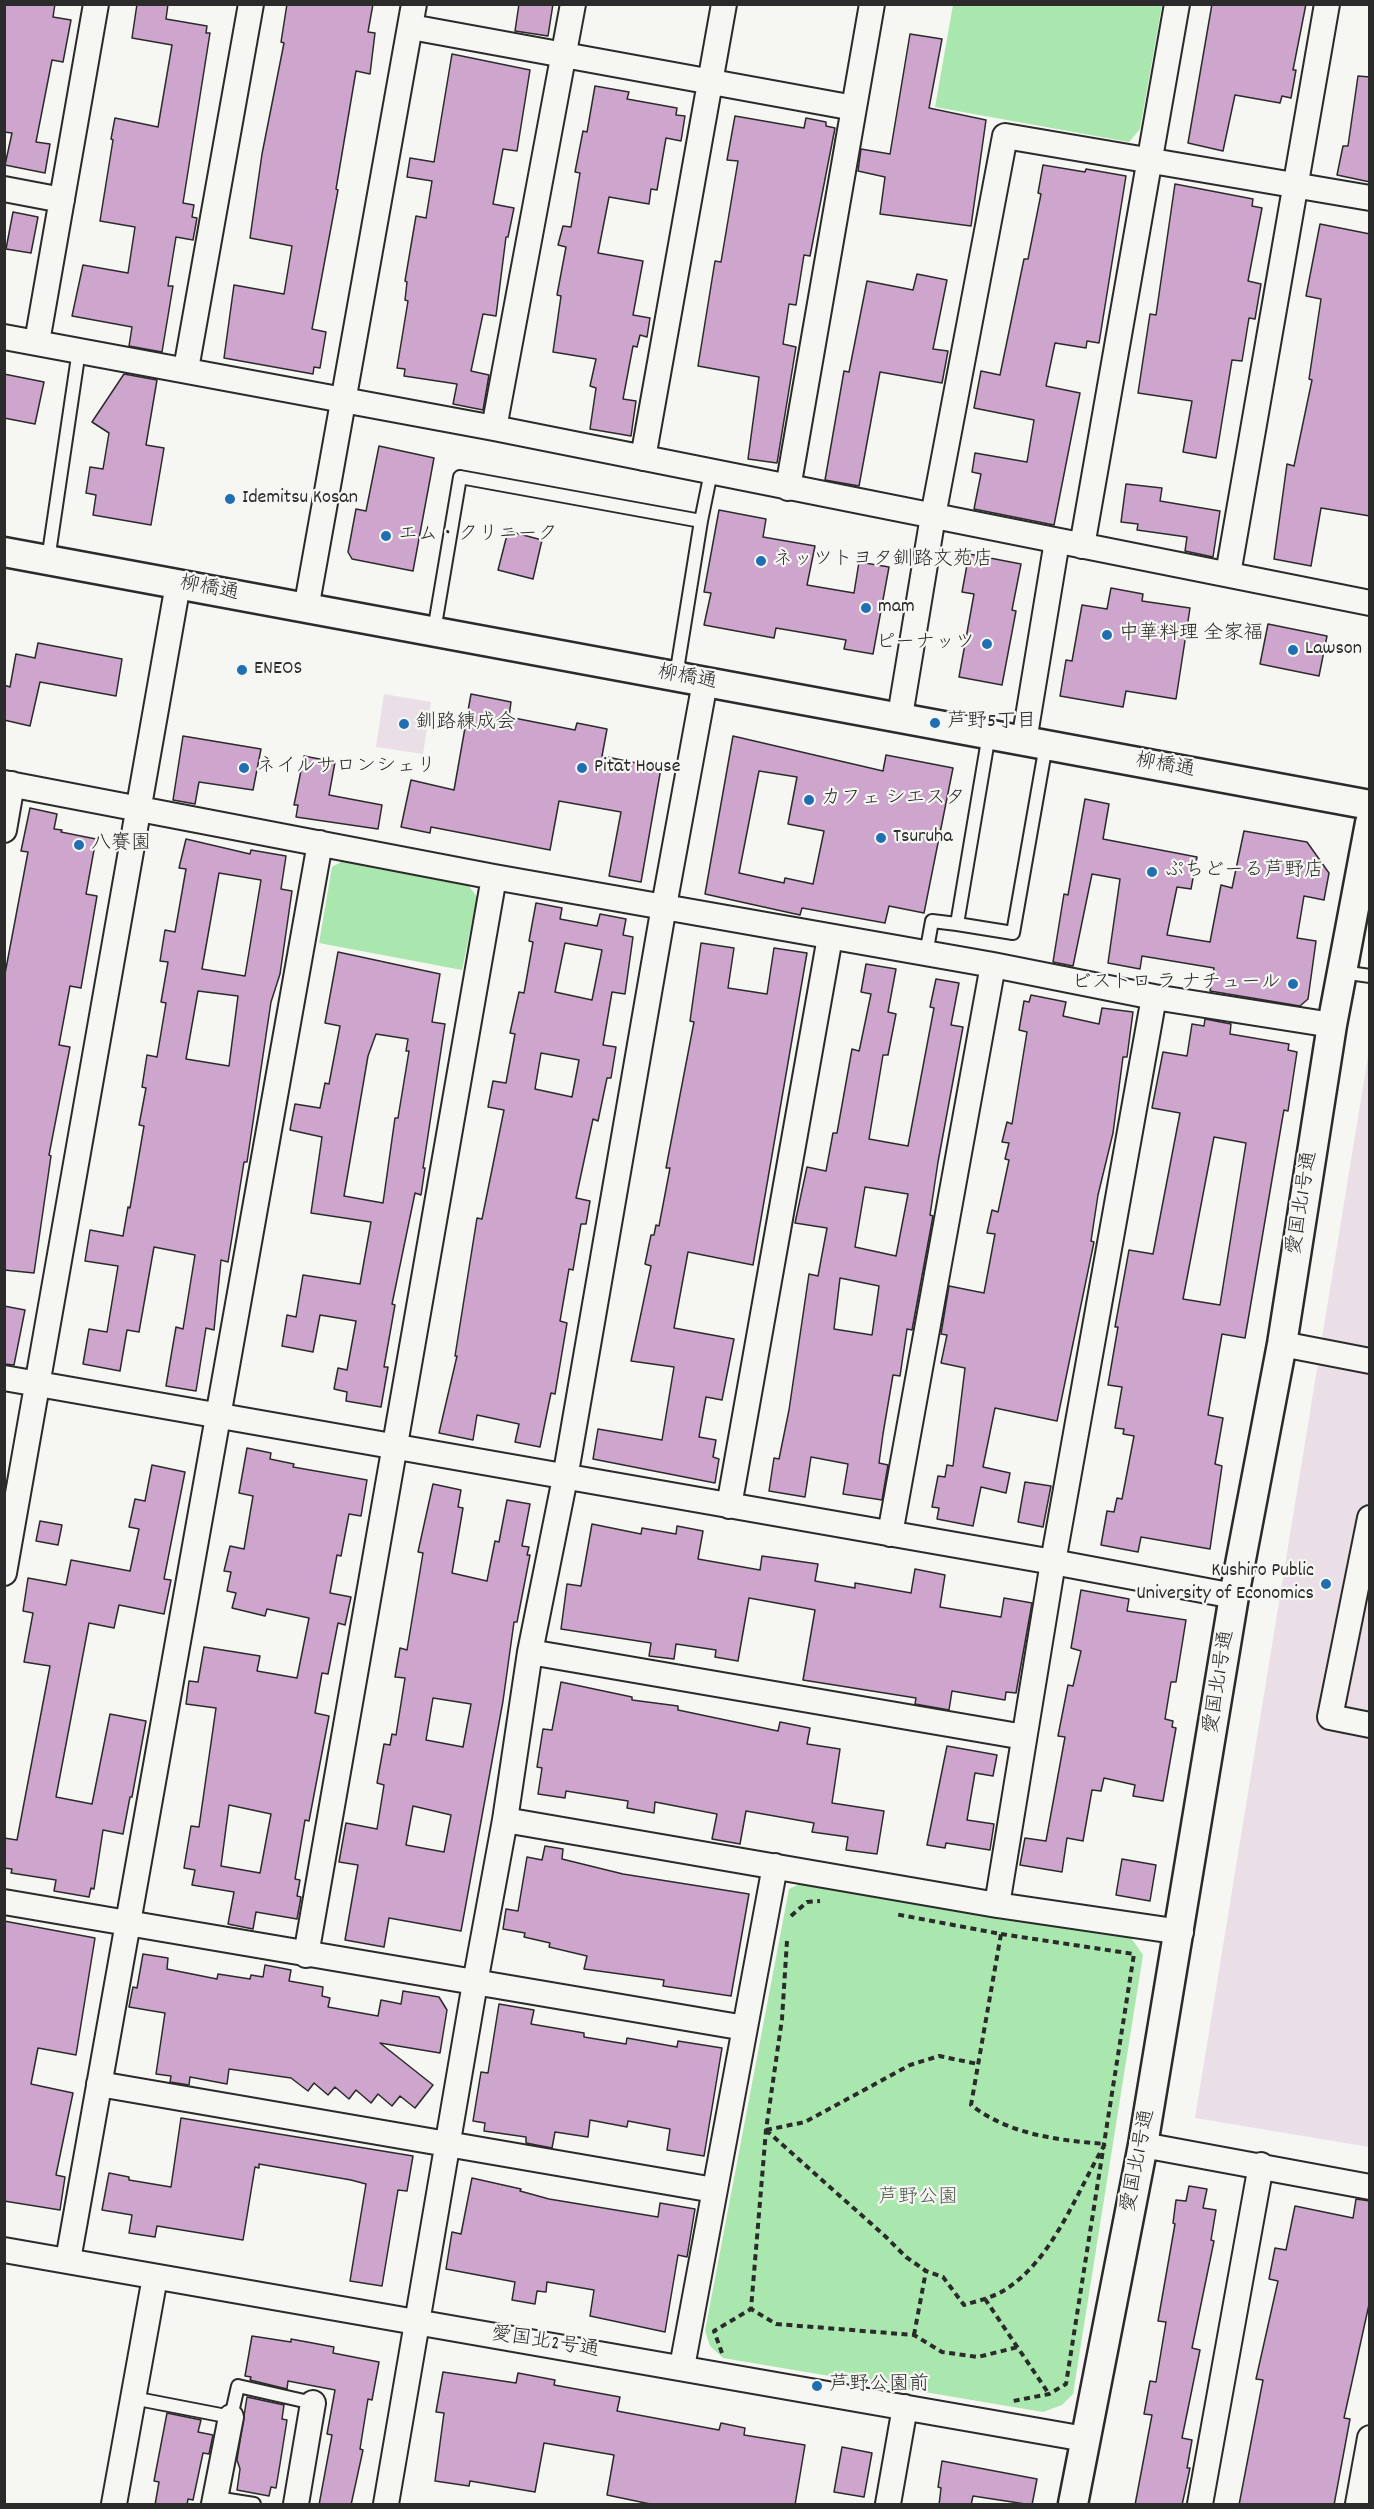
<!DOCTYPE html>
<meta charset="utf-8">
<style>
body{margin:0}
#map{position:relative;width:1374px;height:2509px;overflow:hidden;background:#f6f6f2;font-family:Dekko,sans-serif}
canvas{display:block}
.frame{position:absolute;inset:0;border:6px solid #2b2b2b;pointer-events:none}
</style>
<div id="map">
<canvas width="1374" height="2509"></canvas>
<div class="frame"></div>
</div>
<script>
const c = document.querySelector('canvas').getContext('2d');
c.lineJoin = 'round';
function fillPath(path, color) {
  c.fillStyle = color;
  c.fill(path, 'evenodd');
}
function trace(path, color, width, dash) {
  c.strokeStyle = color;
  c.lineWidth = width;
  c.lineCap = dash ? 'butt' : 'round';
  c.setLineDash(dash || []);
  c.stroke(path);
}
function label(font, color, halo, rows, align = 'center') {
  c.font = font + ' Dekko,"Klee One",sans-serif';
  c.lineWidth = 4.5;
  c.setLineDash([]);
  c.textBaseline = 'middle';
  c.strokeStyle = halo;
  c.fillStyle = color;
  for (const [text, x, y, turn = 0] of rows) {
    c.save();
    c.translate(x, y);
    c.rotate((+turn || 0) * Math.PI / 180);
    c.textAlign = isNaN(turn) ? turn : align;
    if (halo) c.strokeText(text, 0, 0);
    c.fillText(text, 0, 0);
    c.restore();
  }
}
fillPath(new Path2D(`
 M384,694L431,702L423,754L376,747Z
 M1369,1050V2147L1195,2118Z`), '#eadee7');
fillPath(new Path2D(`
 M953,5H1162L1140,129L1129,142L935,107Z
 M343,861L469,886L477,897L462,970L319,943L332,867Z
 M804,1882L1131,1938L1143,1955L1073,2394L1062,2405L1043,2412L723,2358L710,2346L705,2331L789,1889Z`), '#a9e7ae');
const building = new Path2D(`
 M4,4H55L53,17L71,20L63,62L52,60L36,142L50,144L45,173L5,165L12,133L4,132Z
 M137,4H168L166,19L207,26L206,33H210L183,203L194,205L192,217L197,218L193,240L176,237L168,286H173L162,352L129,346L132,327L72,316L83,265L128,273L135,227L100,221L113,140L111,139L115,118L158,127L172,45L132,38Z
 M287,4H373L368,32L375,33L370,74L356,71L336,189L338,190L312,329L326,332L320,368L314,367L313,374L224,358L234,285L284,294L292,246L250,238L262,154L284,43L281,42Z
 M519,4H553L548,36L515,31Z
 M1212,4H1306L1293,70H1296L1291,98L1282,96L1280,103L1235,95L1223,151L1188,143Z
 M910,34L942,39L929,108L986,120L971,226L880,214L885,177L858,171L861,149L890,154Z
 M452,54L530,70L517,151L503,149L493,204L514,208L508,237H506L496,316L483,314L471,371L489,375L483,410L453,404L457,384L404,376L405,369L397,368L408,301L405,300L407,282L405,281L416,216L426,218L432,181L407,177L410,158L434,162Z
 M1358,76L1370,77V182L1337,175L1343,146H1348Z
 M595,86L629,92L627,99L677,108L676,115L685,116L681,141L666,138L657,190L651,189L649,204L609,197L598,253L643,261L633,315L650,318L647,337L640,335L637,347L633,346L623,399L636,401L631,436L590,429L596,388L590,386L596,359L553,352L561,296L557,295L566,247L558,245L563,226L571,227L580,173L575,172L583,131L587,132Z
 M735,116L804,128L806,118L826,122V126L835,128L810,256L804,255L796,305L789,304L783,344L796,347L777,463L748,459L759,377L698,366L715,261L721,262L738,161L727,160Z
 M1043,165L1085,172L1086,169L1126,176L1099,343L1087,341L1086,348L1055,343L1046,386L1080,393L1054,525L974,509L981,474L972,472L975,453L1027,462L1034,420L974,408L981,371L1000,375L1024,259H1028L1041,194L1038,193Z
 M1175,184L1253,199L1252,206L1262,208L1248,281L1261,284L1255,319L1249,318L1242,361L1232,360L1216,458L1183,452L1192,401L1138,393L1150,314L1156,315Z
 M13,212L38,217L31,253L6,249Z
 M1320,224L1370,234V516L1321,508L1311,566L1274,559L1287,464L1294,466L1312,380L1309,379L1321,299L1306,296Z
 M917,274L947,280L933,349L948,351L942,383L880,372L859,486L825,480L844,371L849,372L867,281L913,290Z
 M4,374L44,382L35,424L4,418Z
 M124,374L157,380L146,445L164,448L151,525L93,515L96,495L86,493L90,467L103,469L109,433L92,422Z
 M379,446L434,458L413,571L352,559L348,552L356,509L366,511Z
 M1126,484L1162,488L1160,501L1220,511L1213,557L1185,551L1187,537L1137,530L1138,524L1121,522Z
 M719,510L766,519L763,537L815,546L807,585L854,593L859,562L889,567L873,654L844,649L846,640L776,628L774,638L704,625L711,593L704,592Z
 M508,531L542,540L533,579L498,570Z
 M969,554L1021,564L1012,610L1016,611L1002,685L959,677L974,594L962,592Z
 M1111,588L1143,594L1142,601L1190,608L1176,699L1126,691L1123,707L1060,696L1066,660L1072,661L1082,605L1107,609Z
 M1268,624L1327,636L1319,676L1260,664Z
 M38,643L122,659L116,696L40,682L30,726L4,720V685L10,687L16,654L35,658Z
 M471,694L511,702L509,717L575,730L577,723L607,729L602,756L661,768L641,882L609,876L621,812L559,801L550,850L431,827L430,833L401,827L411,780L454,790Z
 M183,736L261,749L253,790L199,782L195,804L173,800Z
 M733,736L883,771L886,755L953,768L924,913L889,906L885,923L802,908L800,915L705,894ZM759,771L797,777L788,824L824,831L813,884L785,878L784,883L739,873Z
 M304,756L335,762L329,795L382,805L378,829L296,817L298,805H294Z
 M1085,799L1109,804L1103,839L1197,857L1191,889L1177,887L1167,935L1210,942L1221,885L1232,888L1244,831L1307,842L1329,873L1324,900L1304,896L1297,938L1316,941L1308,999L1300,1006L1210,991L1214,968L1142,956L1140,969L1108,963L1120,879L1092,874L1073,966L1053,962L1064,894L1068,895Z
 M30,808L57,814L54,829L62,830L61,832L96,839L86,894L97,896L81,988L70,986L59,1045L70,1047L49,1155L51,1156L34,1273L4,1270V979L28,852L21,851Z
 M186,839L250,854L251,850L286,856L281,889L292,891L280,974L271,1002L247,1162H244L228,1262L221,1260L214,1330L206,1328L196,1391L166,1386L176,1327L183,1329L195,1255L154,1247L139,1332L127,1330L120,1371L83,1364L89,1329L107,1332L118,1266L85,1261L90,1230L123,1236L128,1207L130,1208L144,1126L139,1125L146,1088L142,1087L147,1055L157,1057L166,1003L161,1002L168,962L160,961L165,930L175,932L186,869L179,868ZM219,873L261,880L245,976L202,969ZM198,991L238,996L229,1066L186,1059Z
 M536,903L562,908L560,919L597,926L600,914L626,919L623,935L633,937L625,994L612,992L603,1045L616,1047L611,1078H607L598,1121L593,1119L576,1198L590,1201L586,1224H581L573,1270L569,1269L560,1321L567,1323L555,1394L551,1393L540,1447L515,1442L519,1424L477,1415L473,1440L439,1433L457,1356H455L477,1218L482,1219L504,1110L488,1107L493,1081L506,1083L515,1034L510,1033L519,992L524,993L533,942L529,941ZM565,943L602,950L592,1000L555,992ZM541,1053L579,1060L572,1097L535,1089Z
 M701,943L734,948L728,988L767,994L774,948L807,953L753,1265L688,1252L674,1328L734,1339L722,1400L706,1397L699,1437L716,1440L713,1457L719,1459L715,1483L593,1459L598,1429L662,1440L674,1367L631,1361L651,1266L645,1264L651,1235H654L656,1225L659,1226L670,1168H666L694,1022L690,1021Z
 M338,952L440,974L432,1022L445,1024L423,1168H425L421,1195L415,1193L392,1304L395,1305L384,1367H388L381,1407L346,1401L347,1392L334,1389L338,1368L347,1370L356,1321L320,1315L313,1352L282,1346L287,1315L296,1317L303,1275L360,1284L371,1222L311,1213L322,1137L290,1130L295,1104L320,1108L325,1083L329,1084L340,1026L325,1023ZM376,1034L408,1039L406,1051H409L398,1118H395L383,1203L344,1196L368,1056Z
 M866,964L896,969L888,1012L896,1014L888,1055H883L869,1139L908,1146L934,1008L930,1007L936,979L959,983L951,1025L963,1027L938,1162L930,1215L933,1216L912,1330L907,1329L900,1376L893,1375L883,1434L879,1463L888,1465L882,1500L843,1494L848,1464L811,1457L805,1497L769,1491L774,1458L779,1459L789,1410L809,1274L818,1276L827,1228L795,1223L807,1167L826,1171L833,1133H837L852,1049L859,1051L860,1047L871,994L861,992ZM865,1187L908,1194L896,1256L855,1247ZM840,1278L879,1286L872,1335L834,1329Z
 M1031,995L1066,1002L1063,1016L1099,1024L1102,1008L1133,1012L1127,1057H1123L1113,1133L1098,1195L1091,1241L1094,1242L1057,1421L995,1408L983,1467L1010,1473L1006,1493L981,1487L973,1526L937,1519L939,1508L932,1507L938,1476L945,1477L947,1465L953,1466L965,1368L941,1363L947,1335L941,1334L949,1286L984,1293L995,1234L987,1233L992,1210L998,1212L1009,1160L1005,1159L1009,1143L1002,1142L1007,1122L1012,1124L1027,1032L1019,1030L1024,1001L1029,1002Z
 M1205,1019L1231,1024L1230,1034L1289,1044L1288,1050L1297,1052L1288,1111L1284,1110L1282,1121L1245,1338L1222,1334L1208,1415L1223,1418L1215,1464L1222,1466L1210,1549L1141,1537L1138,1552L1101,1545L1107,1511L1114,1512L1117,1498L1122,1499L1134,1436L1123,1434L1124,1429L1115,1428L1122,1387L1108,1385L1118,1327H1115L1129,1250L1153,1254L1180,1113L1152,1108L1163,1052L1187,1056L1192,1024L1204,1026ZM1214,1137L1246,1143L1220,1305L1183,1299Z
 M4,1306L25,1310L14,1365L4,1364Z
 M247,1448L271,1453L270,1459L294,1464L293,1467L367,1480L361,1516L349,1514L341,1556L337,1555L330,1593L351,1597L345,1625L338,1623L328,1674L322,1673L315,1713L329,1716L309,1821L305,1820L295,1879L300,1880L297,1896L301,1897L297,1919L256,1912L253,1929L228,1924L234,1892L192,1885L195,1870L184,1868L191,1826L199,1827L216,1708L186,1704L189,1681L198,1682L204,1647L260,1656L257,1671L297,1678L309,1618L267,1609L265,1616L232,1608L236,1593L227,1591L231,1572L224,1571L230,1546L244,1549L253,1496L239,1493ZM229,1805L271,1814L260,1873L221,1866Z
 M152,1465L185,1472L164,1579L171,1580L164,1614L119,1605L114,1628L89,1623L56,1797L92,1804L110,1714L146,1721L132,1797H130L123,1834L103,1830L94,1889L91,1888L89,1897L54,1891L56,1880L11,1873L12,1869L4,1868V1838L17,1840L50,1666L24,1662L33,1613L23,1611L28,1578L66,1585L71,1560L130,1571L139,1529L129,1527L135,1499L145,1501Z
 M1025,1482L1051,1486L1043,1527L1018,1522Z
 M433,1484L461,1490L458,1507L463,1508L452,1573L487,1581L495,1541L499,1542L507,1500L530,1504L522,1546L529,1547L527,1555H530L517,1622H514L503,1701L461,1931L389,1918L384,1947L345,1940L358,1865L339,1862L346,1823L377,1829L384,1785L377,1783L384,1744L390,1745L392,1734L396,1735L405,1678L395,1677L400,1648L407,1650L423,1553L418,1552ZM433,1698L471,1704L463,1747L426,1740ZM413,1806L451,1815L444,1852L406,1845Z
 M40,1521L62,1525L58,1545L36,1541Z
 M592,1524L641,1534L642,1528L676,1534L677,1526L703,1531L698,1559L760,1570L762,1556L818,1564L815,1581L855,1588V1583L911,1593L915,1569L945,1575L940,1607L1001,1617L1004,1598L1032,1603L1016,1693L1006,1692L1005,1700L952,1691L949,1710L915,1704L916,1698L803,1680L815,1610L749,1598L738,1661L715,1657L716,1650L676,1644L674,1659L649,1656L651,1643L561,1629L567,1584L581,1586Z
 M1081,1590L1129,1599L1127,1611L1186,1620L1176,1682H1171L1165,1719L1173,1721L1172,1727L1176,1728L1163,1801L1133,1796L1135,1785L1104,1778L1101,1791L1092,1790L1083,1841L1067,1838L1062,1872L1020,1865L1025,1838L1046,1841L1065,1737L1058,1736L1068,1685L1073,1686L1081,1651L1071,1648Z
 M561,1682L632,1697V1700L678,1706V1710L778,1731L780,1722L810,1728L807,1744L840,1749L832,1803L884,1811L877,1854L846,1850L848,1837L812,1832L814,1823L746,1811L740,1844L712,1839L717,1814L655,1802L654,1813L627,1808L628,1801L566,1791L565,1798L538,1794L542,1768L537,1767L543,1729L552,1730Z
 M947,1746L997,1755L993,1776L975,1773L967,1820L994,1824L990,1850L946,1843L945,1848L927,1845Z
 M545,1846L563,1849L562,1859L623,1874L749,1894L731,1996L663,1986L664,1980L584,1969L587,1956L549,1947L550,1943L524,1937L525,1933L503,1929L506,1909L518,1911L527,1857L542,1860Z
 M1122,1859L1156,1865L1150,1901L1116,1895Z
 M4,1921L95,1938L76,2055L38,2048L31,2084L73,2093L56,2175L65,2177L60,2210L4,2201Z
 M143,1954L168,1958L167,1969L217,1979L218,1974L250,1979L251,1975L263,1977L265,1965L291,1970L289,1981L323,1987L322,1996L330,1998L328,2007L378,2016L381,2000L401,2004L403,1991L439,1997L447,2010L440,2053L380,2043L433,2085L415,2108L400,2096L392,2106L378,2094L371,2103L356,2090L349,2099L335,2087L328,2095L314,2083L308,2091L291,2078L229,2069L227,2084L190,2077L189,2085L170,2082L171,2076L156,2074L165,2013L129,2007L133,1987L137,1988Z
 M499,2004L534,2010L531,2024L584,2033V2037L626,2044L627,2038L677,2047L678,2041L722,2048L704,2156L667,2150L670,2129L628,2121L627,2127L590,2120L588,2137L555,2132L552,2148L526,2143V2137L484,2131L485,2123L473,2121L481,2072L488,2073Z
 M181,2118L413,2156L407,2191L398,2190L382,2286L350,2281L366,2184L351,2180L259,2164V2168L255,2167L243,2240L157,2226L155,2237L129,2233L132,2215L102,2210L109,2173L129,2177V2180L171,2187Z
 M472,2178L521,2189L520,2191L549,2199L658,2217L660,2203L695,2209L687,2257L678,2255L665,2332L590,2316L594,2290L547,2282L546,2292L537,2291L535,2304L512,2300L515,2282L446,2269L452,2232L461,2234Z
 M1189,2186L1207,2189L1203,2208L1216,2210L1211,2240L1214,2241L1192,2348L1200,2350L1182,2438L1192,2440L1187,2468H1190L1182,2505H1135L1152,2415L1144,2414L1150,2381L1156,2382L1166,2322L1158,2321L1175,2224L1173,2223L1176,2200L1186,2201Z
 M1356,2199L1370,2201V2300L1344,2418L1350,2419L1334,2505H1239L1263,2380L1256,2379L1278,2281L1269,2279L1275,2248L1286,2250L1295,2206L1353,2218Z
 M252,2336L291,2342V2339L334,2347L333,2353L379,2362L372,2400L368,2399L360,2449L363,2450L351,2505H319L332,2435L327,2434L335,2390L288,2381L287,2389L250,2380L251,2377L245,2376Z
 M443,2372L516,2383L518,2373L555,2380L554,2385L620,2397L617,2411L719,2430L721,2423L745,2428L744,2435L805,2445L795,2505H655L607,2495L614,2455L544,2443L535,2492L470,2481L469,2486L435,2481L444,2413L436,2412Z
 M247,2397L284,2405L282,2419L287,2420L280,2464L276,2488L271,2487L269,2496L237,2490L240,2469L237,2460Z
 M167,2413L201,2420L198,2432L213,2435L209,2454L203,2453L193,2500L188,2499L187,2505H155L159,2482L154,2481Z
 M842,2447L872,2453L864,2497L834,2492Z
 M942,2461L1037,2479L1032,2505L973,2496L971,2505H939L941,2488L938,2487Z`);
fillPath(building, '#cea6cd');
trace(building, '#2b2b2b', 1.5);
const service = new Path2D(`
 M701,521L711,472
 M48,560L79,350
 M434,631L460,477L701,521L676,676
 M957,924L1013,933L1046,745
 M926,954L932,921L957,924L989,734
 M1342,972L1370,976
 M133,2398L231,2417L238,2386L313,2403
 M216,2498L254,2504`);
const minor = new Path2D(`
 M411,27L854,108
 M4,189L62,200
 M4,337L494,428L1370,603
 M37,342L96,4
 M186,369L251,4
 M494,428L573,4
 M643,458L724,4
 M788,488L872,4
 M1082,546L1177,4
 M1228,574L1327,4
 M306,609L414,4
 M900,716L933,516L1005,136L1370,198
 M1024,741L1057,541
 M4,783L494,877L993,965L1154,997L1332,1025
 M4,830L12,784
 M1282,1344L1370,1361
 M4,1378L1053,1562L1234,1596
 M729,1506L830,937
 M1370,1518L1330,1717L1370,1725
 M890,1534L993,965
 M4,1573L178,584
 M530,1652L1024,1737
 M505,1820L997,1905L1181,1932
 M4,1902L745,2028
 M997,1905L1053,1562L1154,997
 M306,1955L494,877
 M99,2084L714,2190
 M1143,2145L1370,2187
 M4,2250L1085,2439
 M68,2260L320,843
 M682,2367L775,1866
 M114,2504L155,2277
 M214,2504L231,2417
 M296,2504L313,2403
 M386,2504L475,1983L505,1820L530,1652L565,1478L664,906L705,682
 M888,2504L905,2407
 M1200,2504L1261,2165
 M1358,2504L1370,2438`);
const tertiary = new Path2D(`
 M4,552L1370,805
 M1073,2504L1143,2145L1234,1596L1282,1344L1332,1025L1370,823`);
trace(service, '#2b2b2b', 16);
trace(minor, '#2b2b2b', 28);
trace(tertiary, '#2b2b2b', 33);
trace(new Path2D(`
 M791,1916L807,1902L820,1901
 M1001,1934L1134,1954L1066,2384L1049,2394L1013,2401
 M787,1941L782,2019L766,2130L751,2309L776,2324L914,2335L942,2352L978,2357L1018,2347
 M766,2130L886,2237L906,2257L926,2271L943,2277L964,2305C977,2301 991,2298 1003,2291C1053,2261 1076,2193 1105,2144C1057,2140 1010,2135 971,2105L1001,1934L895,1914
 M766,2130L805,2122L910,2065L939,2056L978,2064
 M985,2299L1049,2394
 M914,2335L926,2271
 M722,2353L714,2331L751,2309`), '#2b2b2b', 4, [6, 4.5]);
trace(service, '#f6f6f2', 12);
trace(minor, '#f6f6f2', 24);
trace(tertiary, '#f6f6f2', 28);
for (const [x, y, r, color] of [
 [230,499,6,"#1f6fb2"],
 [386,536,6,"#1f6fb2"],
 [761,561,6,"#1f6fb2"],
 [866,608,6,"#1f6fb2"],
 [1107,635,6,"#1f6fb2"],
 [987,644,6,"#1f6fb2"],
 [1293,650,6,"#1f6fb2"],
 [242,670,6,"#1f6fb2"],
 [935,723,6,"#1f6fb2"],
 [404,724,6,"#1f6fb2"],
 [244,768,6,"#1f6fb2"],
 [582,768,6,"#1f6fb2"],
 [809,800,6,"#1f6fb2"],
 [881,838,6,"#1f6fb2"],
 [79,845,6,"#1f6fb2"],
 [1152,872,6,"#1f6fb2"],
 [1293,984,6,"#1f6fb2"],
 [1326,1584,6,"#1f6fb2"],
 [817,2386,6,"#1f6fb2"]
]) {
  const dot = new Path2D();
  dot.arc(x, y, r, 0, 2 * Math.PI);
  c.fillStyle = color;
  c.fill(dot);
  trace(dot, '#f6f6f2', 2);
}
label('20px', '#2b2b2b', '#f6f6f2', [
 ["Idemitsu Kosan",242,499],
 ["エム・クリニーク",398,536],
 ["ネッツトヨタ釧路文苑店",773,561],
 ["mam",878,608],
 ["中華料理 全家福",1119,635],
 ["ピーナッツ",975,644,"right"],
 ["Lawson",1305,650],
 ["ENEOS",254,670],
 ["芦野5丁目",947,723],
 ["釧路練成会",416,724],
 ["ネイルサロンシェリ",256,768],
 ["Pitat House",594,768],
 ["カフェ シエスタ",821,800],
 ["Tsuruha",893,838],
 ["八賽園",91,845],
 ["ぷちどーる芦野店",1164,872],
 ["ビストロ ラ ナチュール",1281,984,"right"],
 ["Kushiro Public",1314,1572,"right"],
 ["University of Economics",1314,1595,"right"],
 ["芦野公園前",829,2386]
], 'left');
label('20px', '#2b2b2b', '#f6f6f2', [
 ["柳橋通",209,590,11],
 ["柳橋通",687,679,10],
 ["柳橋通",1165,767,10],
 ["愛国北1号通",1304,1203,-81],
 ["愛国北1号通",1221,1682,-81],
 ["愛国北1号通",1140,2161,-79],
 ["愛国北2号通",545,2344,9]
]);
label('20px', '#4a5a4c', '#f6f6f2', [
 ["芦野公園",918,2199]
]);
</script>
